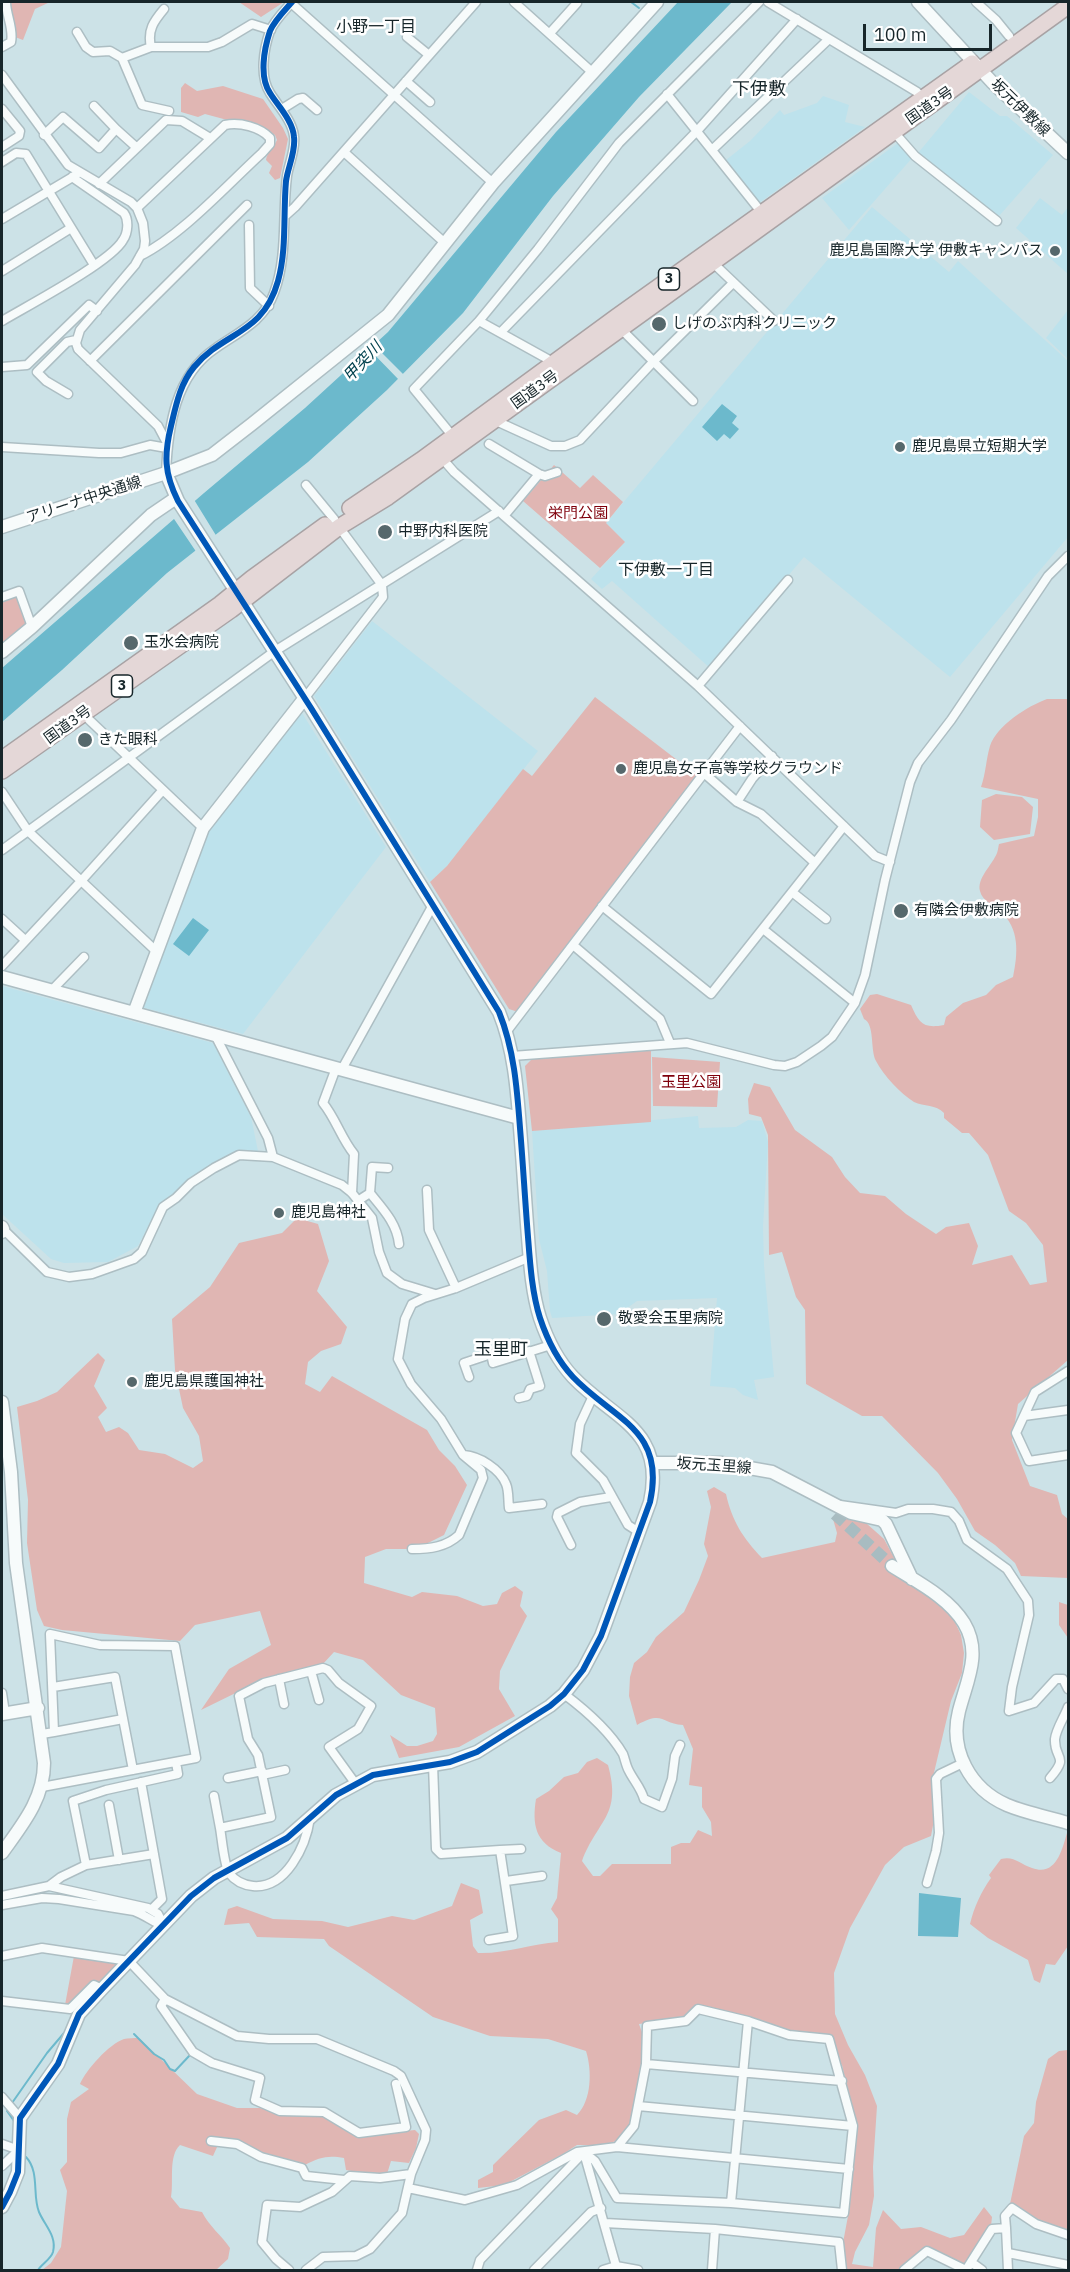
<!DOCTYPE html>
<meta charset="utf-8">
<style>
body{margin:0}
#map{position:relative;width:1070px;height:2272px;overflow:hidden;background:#cce2e7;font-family:"IBM Plex Sans",sans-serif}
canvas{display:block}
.frame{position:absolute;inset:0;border:3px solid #17262a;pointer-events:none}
.scale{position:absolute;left:863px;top:24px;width:129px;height:27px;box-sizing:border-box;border:3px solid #17262a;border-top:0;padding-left:8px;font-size:18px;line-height:21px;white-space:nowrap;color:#17262a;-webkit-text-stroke:4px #fff;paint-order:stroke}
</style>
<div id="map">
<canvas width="1070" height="2272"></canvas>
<div class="frame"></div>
<div class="scale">100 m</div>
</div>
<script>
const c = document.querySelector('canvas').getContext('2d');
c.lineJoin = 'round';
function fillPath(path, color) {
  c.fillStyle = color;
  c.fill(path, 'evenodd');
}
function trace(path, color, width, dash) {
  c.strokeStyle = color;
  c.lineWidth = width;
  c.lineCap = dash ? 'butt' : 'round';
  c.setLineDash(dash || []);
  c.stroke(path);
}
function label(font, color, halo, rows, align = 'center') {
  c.font = font + ' "IBM Plex Sans","Noto Sans JP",sans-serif';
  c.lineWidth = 5;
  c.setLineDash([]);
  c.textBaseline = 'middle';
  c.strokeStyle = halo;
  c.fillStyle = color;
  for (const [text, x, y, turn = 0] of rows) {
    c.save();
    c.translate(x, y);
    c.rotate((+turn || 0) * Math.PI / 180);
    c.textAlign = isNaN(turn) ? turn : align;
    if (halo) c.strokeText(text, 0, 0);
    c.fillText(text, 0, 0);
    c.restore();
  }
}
fillPath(new Path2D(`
 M969,92L1000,116H1007L1053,155L999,216L918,153Z
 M823,96L849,105L845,122L865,127L759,203L726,160L750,141L780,110L784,115L817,103Z
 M898,143L913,157L849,230L822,198Z
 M1040,198L1062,215L1068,207V274L1016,228Z
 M872,207L949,272L958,261L1068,361V537L950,677L804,557L710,668L612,581L602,589L591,579L625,542L606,523Z
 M1068,310V359L1046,338Z
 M372,621L538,751L447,866L430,882L314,696Z
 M302,713L386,847L243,1034L141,1007L205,836L213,823Z
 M2,986L213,1043L251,1117L258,1151L234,1152L159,1205L138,1246L108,1262L64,1263L51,1259L2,1214Z
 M698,1116L699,1128L736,1127L748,1120L762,1121L768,1142L763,1226L764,1266L774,1377L754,1380L758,1400L743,1395L735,1388L710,1386L717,1298L637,1301L619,1314L552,1318L550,1311L547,1271L539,1239L532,1131Z`), '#bde2ec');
fillPath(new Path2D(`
 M9,2H50L35,9L23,40L15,37Z
 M239,2H284L261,17Z
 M185,83L197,91L223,86L263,99L283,128L288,139L280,178L275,180L269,173L272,166L266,160C267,152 274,147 277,140L275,135L268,131L205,114L198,117L181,112V88Z
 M554,465L580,488L593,475L623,502L606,523L625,542L600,568L523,501Z
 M15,595L19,597L27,623L2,645V599Z
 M595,697L698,776L518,1012L509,1009L430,882L447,866L523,769L532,776Z
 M1047,699H1068V1360L1018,1404L1012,1440L1030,1486L1057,1495L1062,1514L1068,1519V1578L1021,1576L1015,1563L995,1545L975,1531L957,1499L938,1473L882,1416H862L806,1384L805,1310L796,1297L782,1252L769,1255L768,1135L761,1117L749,1114L748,1099L754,1083L770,1087L795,1130L832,1157L845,1177L860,1193L885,1196L906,1214L936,1234L946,1227L969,1223L978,1246L972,1265L1012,1255L1030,1285L1047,1282L1043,1245L1026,1223L1009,1211L988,1155L969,1133H962L944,1118V1113C936,1104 924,1107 914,1102C900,1093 884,1076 876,1061C870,1050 875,1024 864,1019L860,1009L870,995L877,994L911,1005C919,1023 923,1029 944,1025L946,1017L963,1003L986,995L996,985L1013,977C1018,954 1020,928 1000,911C994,905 982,901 980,891C977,879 990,867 995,857C998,853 998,848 999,844L1034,836L1038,817V799L981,787C986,773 986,759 990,746C997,725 1028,706 1047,699Z
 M996,794L1022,797L1033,807L1030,834L994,840L980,827L982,800Z
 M651,1048V1122L532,1131L525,1066L533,1058Z
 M652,1057L720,1062L717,1107L653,1106Z
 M297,1218L318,1224L329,1261L317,1291L347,1327L341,1344L321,1351L308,1362L305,1384L320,1392L332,1376L427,1430L439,1450L455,1466L467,1485L444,1535L416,1549H386L365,1557L364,1583L412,1597L422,1592L457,1596L483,1606L497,1604L502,1593L515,1586L523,1592L520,1606L527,1616L500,1671L499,1689L515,1716L459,1747L399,1758L390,1735L407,1746H417L433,1741L437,1734L435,1708L401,1695L363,1660L334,1652L322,1665L262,1680L201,1710L229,1669L271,1645L260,1611L195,1625L180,1641L62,1630L44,1626L37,1610L27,1543L28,1500L17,1407L37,1401L57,1392L98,1353L105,1360L94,1386L107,1408L98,1417L106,1432L119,1427L128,1433L139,1450L165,1454L193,1468L203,1461L199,1436L183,1408L175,1370L172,1319L210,1287L239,1243L282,1233Z
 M714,1487L726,1494C732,1521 743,1538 762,1558L835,1542L837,1533L833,1519L838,1514L866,1523L884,1539L899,1567L951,1613L961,1635L964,1653L962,1673L951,1701L932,1781L934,1820L931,1836L904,1847L885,1865L850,1928L834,1973L835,2014L848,2045L865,2075L877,2106L873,2167L874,2196L869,2225L855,2252L852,2264L873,2267L876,2228L883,2210L901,2229L921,2227L950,2238L964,2235L984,2207L992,2217L991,2226L967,2263L959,2264L925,2248L899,2270H844L842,2248L848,2216L856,2126L842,2065L837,2060L831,2036L790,2033L711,2007L696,2005L686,2018L639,2024L645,2041L629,2129L616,2141L604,2145H577L563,2154L504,2185L478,2188V2180L493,2172V2165L539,2120L566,2110L577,2115C592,2100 592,2070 586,2051L548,2039L490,2036L433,2017L329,1946L324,1939L257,1937L249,1923L224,1925L228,1909L237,1906L273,1919L322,1921L348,1927L392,1916L414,1920L452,1906L461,1883L479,1890L483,1913L470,1920L473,1946L478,1953C505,1954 531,1944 558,1942V1919L551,1909L557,1898L561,1853C535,1843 532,1824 536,1799L549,1791L564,1777L578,1773L587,1762L597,1758L608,1765C622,1816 598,1819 582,1861L593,1876H600L612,1864H671V1847L681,1843H690L698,1830L712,1836L711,1822L702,1807V1787L689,1785L693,1749L683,1725C661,1724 664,1710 637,1725L629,1696L630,1677L634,1663L647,1652L656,1637L684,1612L699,1580L708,1556L704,1544L711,1507L707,1491Z
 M1059,1602L1068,1605V1638L1059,1625Z
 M1067,1833L1068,1834V1946L1055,1965L1046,1964L1040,1983L1034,1980L1028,1960L988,1938L970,1924C974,1907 981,1892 991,1878L989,1875L1001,1859C1015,1856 1019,1864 1032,1868C1056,1877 1062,1850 1067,1833Z
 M74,1956L116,1963L118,1966L100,1984L69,2005H65Z
 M139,2038L197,2094L237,2108H260L278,2114L323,2115L357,2136L415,2130L419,2134L416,2148L409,2163L391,2161L387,2174H368L346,2170L344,2158C329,2155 319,2157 305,2165L261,2154L250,2146L239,2142L218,2145L213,2156L180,2145C168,2156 174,2182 171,2197L180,2208L202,2212C209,2226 221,2235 230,2248L228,2259L216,2270H42L51,2263L61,2247L67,2191L60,2170L67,2162V2119L71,2102L89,2089L80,2084C86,2070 109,2044 124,2039C128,2038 134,2038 139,2038Z
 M1068,2050V2233L1037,2222L1010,2204L1024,2136L1034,2123L1036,2102L1048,2059L1059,2051Z`), '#e0b6b3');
fillPath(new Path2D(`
 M678,2H732L639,97L553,196L463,313L387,390L308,462L167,573L62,670L2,722V668L204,493L305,408L388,332L556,132Z
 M722,404L737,416L732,423L739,429L730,439L724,434L717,441L702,427Z
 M193,918L209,930L189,956L173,944Z
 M919,1893L961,1898L958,1937L918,1936Z`), '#6cb9cc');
fillPath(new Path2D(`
 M372,343L405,376L400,381L367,347Z
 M193,498L217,537L197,553L172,516Z`), '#cce2e7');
trace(new Path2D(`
 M631,2L639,8
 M134,2034L154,2054L164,2060L170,2069L175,2071L190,2055
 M12,2103L47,2053L64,2033
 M7,2111L14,2121
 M26,2157C40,2172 32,2195 39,2212C45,2226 57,2236 53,2252C51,2259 42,2264 38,2270`), '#6cb9cc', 2);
trace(new Path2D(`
 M835,1514L892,1566`), '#a8bcc1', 12, [12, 6]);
const street = new Path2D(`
 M514,2L592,72
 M768,2L917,92L923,98
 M976,2L996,20L1009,36
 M291,3L493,183
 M77,32L86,47L93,52L110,51L122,58L151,47H208L222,42L252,24L271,30
 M550,33L577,3
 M407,37L429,55
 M2,47L11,42C14,29 6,15 6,2
 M151,47C147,30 154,21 164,9
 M122,58L142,105L169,111
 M2,75L68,165L131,202L137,208L143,223L145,241L144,249L135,265L80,330L76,343L78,349L158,426L167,443
 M406,81L430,102
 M667,94L762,213
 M94,106L116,129
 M2,109L20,131L19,136L2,147
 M282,109L298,99L303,98L317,110
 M894,132L915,156L997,221
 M44,135L63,117L99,148L116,129L136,147
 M713,149L829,39
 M344,152L446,244
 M2,162L16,153L26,154L94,265
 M99,184L166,120L182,121L210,138
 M137,208L225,125C240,122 260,127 270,138V144L262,153C227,185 182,235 140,256
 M285,216L295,207L476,2
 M2,219L76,175
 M249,225L250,288L269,306
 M711,261L774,321
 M2,271L71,228
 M2,321C27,306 111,262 123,240C128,233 129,220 124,213L72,177
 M479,321L553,362
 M620,328L693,401
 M501,332L697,131L797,19
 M90,361L247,205
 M2,367L27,365L89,305L97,311
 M68,394L46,381L37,372L67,342L76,340
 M494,420L551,446H565L580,440L653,362L733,283
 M455,439L414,389L479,321L538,249L619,143L759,2
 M489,444L539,474L545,476L557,472
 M2,447L99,453H121L150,445L167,448
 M440,456L454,472L698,686L875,856L890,862
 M166,473C168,427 175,375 216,348C239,332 264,321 274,293C288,256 282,215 287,176C289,163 296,149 294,136C292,120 278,106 270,93C259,76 264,48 270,31C274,21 285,10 292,2
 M306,485L334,519
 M504,516L539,474
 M2,597L19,591L32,627
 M698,686L788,580
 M304,699L383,597L382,585L339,527
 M82,713L203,828
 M2,792L28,831L156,951
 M737,802L752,779L772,756
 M2,850L275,651L499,511
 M815,863L844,826
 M792,892L826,919
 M602,906L711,994L815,863L761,814L737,802L705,774
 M2,919L25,940
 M763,929L855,1003
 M573,945L660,1019L670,1043
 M2,966L82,880L162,791
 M52,990L84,957
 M507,1031L740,726
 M215,1035L268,1138L273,1157
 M512,1056L687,1043L774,1065L785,1066L797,1062L821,1046L832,1037L855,1003L865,975L885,880L910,782L918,763L951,720L1048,576L1068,556
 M336,1068L323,1103C336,1119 341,1138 354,1154L352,1193
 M342,1069L433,905
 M427,1190L429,1230L456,1288
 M370,1193L372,1167L388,1168
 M359,1200L370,1193C382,1208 397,1223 399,1244
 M3,1229L47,1272L69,1277L92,1274L134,1259L142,1252L163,1207L176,1198L191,1183L214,1168L239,1155L273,1157L342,1185L352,1193L372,1218L379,1252L387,1273L402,1284L435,1294
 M1068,1371L1035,1392L1016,1433L1029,1461L1068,1455
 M469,1377L464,1363L491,1354L493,1363L551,1345
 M593,1396L580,1424L576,1453L603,1480L628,1525L639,1532
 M519,1398L527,1396L530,1389L540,1386L529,1351
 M1024,1416L1068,1410
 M464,1455C479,1456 500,1469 506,1484C509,1491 508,1500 509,1508L542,1504
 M840,1505L896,1513L908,1509H933L951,1512L959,1521L967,1540L1007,1569L1028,1601L1029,1615L1012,1687L1009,1711L1034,1703L1056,1679H1063L1068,1689
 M571,1545L557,1517L558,1513L580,1502L611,1497
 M412,1549C430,1549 446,1547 459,1535L483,1478L481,1470L463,1455L441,1419L411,1384L398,1359L405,1319L412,1304L424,1298L456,1288L530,1257
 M311,1671L319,1700
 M279,1679L284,1704
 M53,1687L115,1677L133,1770
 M2,1693L5,1713
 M564,1694C584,1709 610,1732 623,1754C625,1759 626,1766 629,1771C634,1781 641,1788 644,1799L662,1807L672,1779L675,1756L680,1745
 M54,1732L123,1719
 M42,1734L54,1732L50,1634L100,1645L175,1646L196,1758L42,1787
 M433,1764L436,1849L441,1854L500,1850L513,1936L489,1940
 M262,1775L285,1770
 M228,1778L262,1771
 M1050,1778C1070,1755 1054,1760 1055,1739C1056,1729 1065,1716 1068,1707
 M141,1782L162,1899L151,1910
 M214,1796L220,1828
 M109,1805L119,1860
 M310,1818C306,1846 286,1889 253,1886C243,1885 235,1881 229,1873C224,1865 222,1839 220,1828L271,1817L258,1755L248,1739L239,1696L264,1683L323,1668L328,1670L339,1683L371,1706L358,1729L329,1747L355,1783
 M500,1850L521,1849
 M86,1865L154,1854
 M506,1881L542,1876
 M927,1883L936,1851L939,1833L936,1779L940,1774L963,1763
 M49,1886L61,1877L86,1865L73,1801L106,1790L178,1774L176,1762
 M2,1896L49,1886L148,1908L158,1914L164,1926
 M2,1905L42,1898L59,1899L134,1911C145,1915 153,1922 164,1926
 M2,1956L42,1948L129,1961L165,1999L237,2036L269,2039H317L394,2071L401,2076L426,2130L425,2140L411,2174L402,2213L370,2249L356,2256L323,2257L306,2270
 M165,1999L161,2006L193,2052L212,2063L260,2078L255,2100L280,2111L324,2112L359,2133L406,2127L396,2084
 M2,2001L70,2009L94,1985L102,1989
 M646,2064L842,2081
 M2,2097L20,2118
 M638,2106L853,2126
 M211,2141L237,2144L261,2157L302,2168L306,2176L344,2180
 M2,2144L19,2150
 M617,2147L849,2169
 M584,2153L616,2266
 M2,2166L19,2150
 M408,2188L465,2200L517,2185L577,2152L617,2147L634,2126L646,2064L647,2026L686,2021L698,2009L748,2021L789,2035L829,2039L853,2126L844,2213L731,2203L617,2198L595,2161L584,2152
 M731,2203L748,2021
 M605,2223L715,2229L839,2242L842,2270
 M1006,2228L1008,2270
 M1008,2253L1068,2265
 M971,2262L982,2270
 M289,2270L276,2259L262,2242L267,2205L300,2207L332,2192L350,2176L380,2178L411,2174
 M477,2270L480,2260L584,2152
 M534,2270L591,2212L601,2208
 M603,2270L616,2266L638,2270
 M712,2270L715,2229
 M904,2270L927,2251L966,2270
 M966,2270L992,2229L1006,2228L1005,2216L1012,2208L1036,2224L1068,2235`);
const secondary = new Path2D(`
 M918,2L992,82L1068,153
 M2,527L166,473L212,455L252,424L388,315L493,183L657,2
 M2,652L32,627L151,515L176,498
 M2,977L519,1118
 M134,1013L203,828L304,699
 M2,1227L3,1229L2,1232
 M2,1402L11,1472L16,1563L44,1763C44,1799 22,1825 2,1853
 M652,1463H721L772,1472L851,1513L882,1520L886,1524L912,1579
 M892,1566C917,1582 948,1597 964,1623C982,1653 967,1680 959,1711C949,1750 970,1789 1007,1805C1026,1813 1048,1817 1068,1823
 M2,1714L38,1708
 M2,2207L10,2192L18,2172L20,2118L58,2064L79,2014L102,1989L191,1896L214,1878L287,1838L336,1795L373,1775L450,1762L477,1752L550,1706L564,1694L583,1670L601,1636L650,1502C666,1429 614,1420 573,1377C558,1361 547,1339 540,1318C532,1293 530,1263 528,1237C525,1200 523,1164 520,1128C517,1088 514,1049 499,1012L311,708L178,501L166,473`);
const highway = new Path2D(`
 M350,508L421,460L616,317L972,63
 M2,759L220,604L252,578L325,525
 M2,771L231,610L339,527L388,497L1068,6`);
trace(street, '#adbec3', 11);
trace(secondary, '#adbec3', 15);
trace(highway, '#a8a2a4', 18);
trace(street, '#f7fbfb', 8);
trace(secondary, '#f7fbfb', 12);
trace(highway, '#e4d7d7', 15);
trace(new Path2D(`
 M2,2207L10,2192L18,2172L20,2118L58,2064L79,2014L102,1989L191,1896L214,1878L287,1838L336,1795L373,1775L450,1762L477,1752L550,1706L564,1694L583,1670L601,1636L650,1502C666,1429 614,1420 573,1377C558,1361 547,1339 540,1318C532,1293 530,1263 528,1237C525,1200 523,1164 520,1128C517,1088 514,1049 499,1012L311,708L178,501C164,473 164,455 171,426C176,405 180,384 194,367C224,331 263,335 278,281C287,249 283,214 286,181C288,167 296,151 294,137C293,121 278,106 270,93C259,77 264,49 270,31C274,21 285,10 292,2`), '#0057b8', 6);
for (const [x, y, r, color] of [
 [1055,251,6,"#56686c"],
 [659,324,8,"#56686c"],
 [900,447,6,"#56686c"],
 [385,532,8,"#56686c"],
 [131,643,8,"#56686c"],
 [85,740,8,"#56686c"],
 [621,769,6,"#56686c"],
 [901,911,8,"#56686c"],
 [279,1213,6,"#56686c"],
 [604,1319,8,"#56686c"],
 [132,1382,6,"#56686c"]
]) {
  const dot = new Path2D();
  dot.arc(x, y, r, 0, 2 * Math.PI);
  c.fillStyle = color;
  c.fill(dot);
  trace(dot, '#fff', 2);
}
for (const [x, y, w] of [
 [669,279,21],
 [122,686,21]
]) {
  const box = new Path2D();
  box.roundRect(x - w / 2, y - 11, w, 22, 4.5);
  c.fillStyle = '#fff';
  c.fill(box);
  trace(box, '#17262a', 1.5);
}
label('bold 14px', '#17262a', null, [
 ["3",669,279],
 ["3",122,686]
]);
label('15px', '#17262a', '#fff', [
 ["国道3号",930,106,-35],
 ["坂元伊敷線",1020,108,44],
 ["国道3号",535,390,-36],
 ["アリーナ中央通線",84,500,-18],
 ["国道3号",68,725,-36],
 ["坂元玉里線",714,1466,4]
]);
label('15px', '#17262a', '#fff', [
 ["鹿児島国際大学 伊敷キャンパス",1043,251,"right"],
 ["しげのぶ内科クリニック",672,324],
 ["鹿児島県立短期大学",912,447],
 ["中野内科医院",398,532],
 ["玉水会病院",144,643],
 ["きた眼科",98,740],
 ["鹿児島女子高等学校グラウンド",633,769],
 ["有隣会伊敷病院",914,911],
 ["鹿児島神社",291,1213],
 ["敬愛会玉里病院",618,1319],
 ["鹿児島県護国神社",144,1382]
], 'left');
label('15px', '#7f000c', '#fff', [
 ["栄門公園",578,514],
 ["玉里公園",691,1083]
]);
label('16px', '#17262a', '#fff', [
 ["小野一丁目",376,27],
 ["下伊敷一丁目",666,570]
]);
label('italic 16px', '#03424f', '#fff', [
 ["甲突川",363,362,-47]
]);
label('18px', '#17262a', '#fff', [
 ["下伊敷",759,90],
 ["玉里町",501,1350]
]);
</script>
